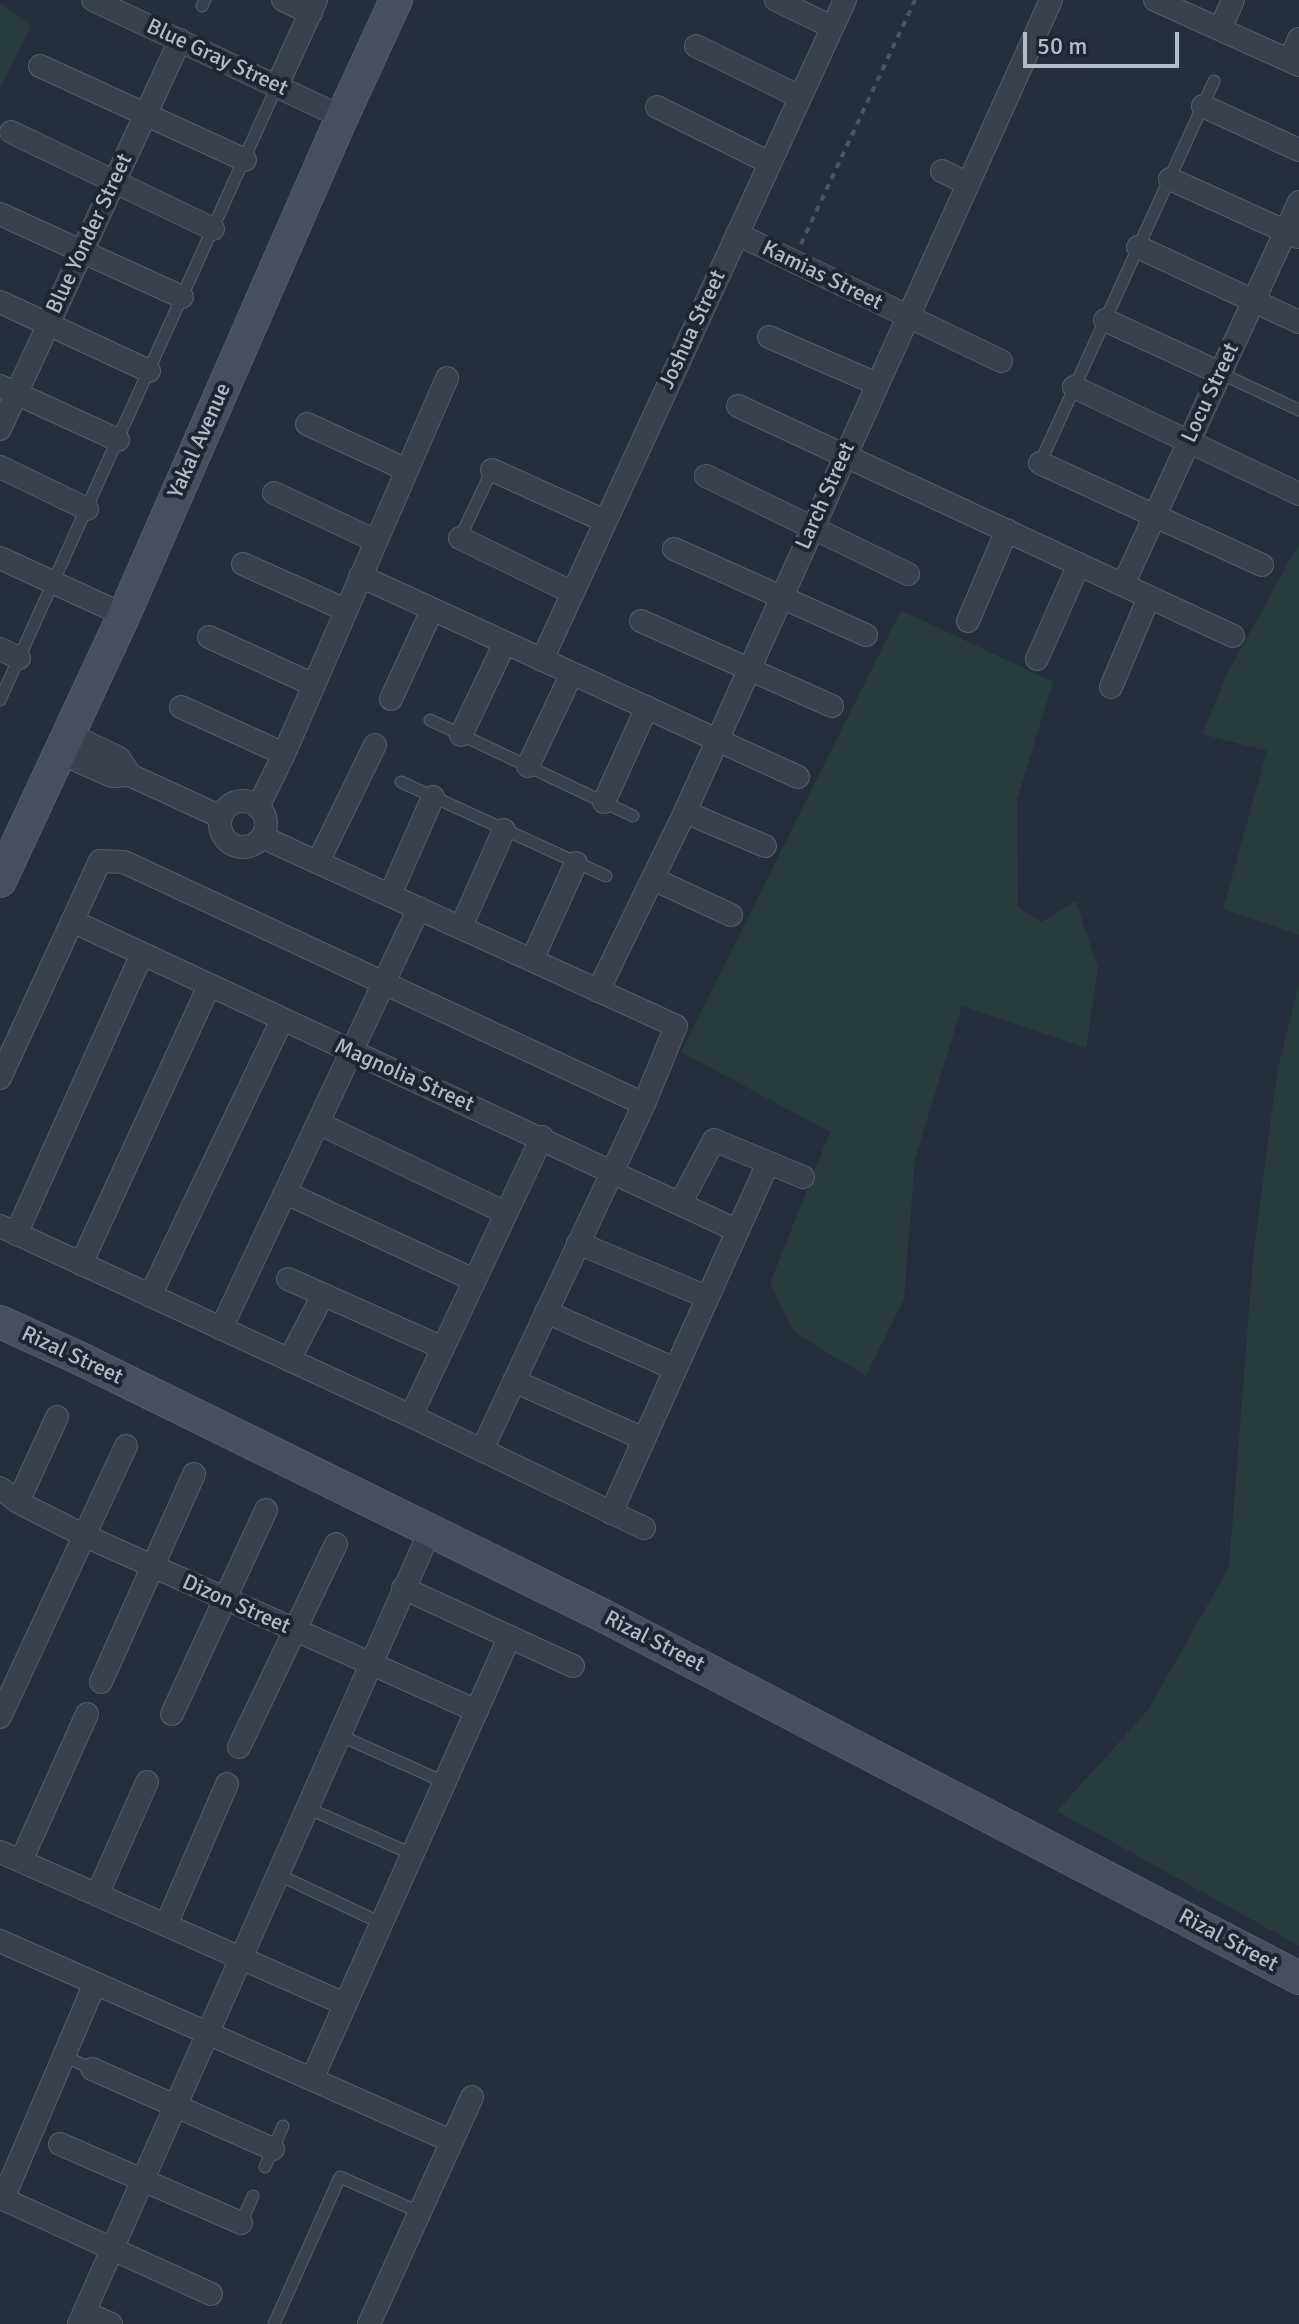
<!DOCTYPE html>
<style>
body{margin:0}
#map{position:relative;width:1299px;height:2324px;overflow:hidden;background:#252e3b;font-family:Signika,sans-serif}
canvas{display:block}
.scale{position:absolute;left:1023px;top:32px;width:156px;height:36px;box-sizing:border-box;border:4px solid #b4bbc7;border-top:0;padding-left:10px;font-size:24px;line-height:28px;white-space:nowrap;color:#b4bbc7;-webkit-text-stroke:6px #1e2530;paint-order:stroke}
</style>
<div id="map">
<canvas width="1299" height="2324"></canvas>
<div class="scale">50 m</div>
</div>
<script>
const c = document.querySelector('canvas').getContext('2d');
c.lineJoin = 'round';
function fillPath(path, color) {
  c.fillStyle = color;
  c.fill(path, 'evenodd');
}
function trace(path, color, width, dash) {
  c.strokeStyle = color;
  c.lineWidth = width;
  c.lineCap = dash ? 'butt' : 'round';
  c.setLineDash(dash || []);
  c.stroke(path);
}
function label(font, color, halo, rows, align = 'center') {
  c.font = font + ' Signika,sans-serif';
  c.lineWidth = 8;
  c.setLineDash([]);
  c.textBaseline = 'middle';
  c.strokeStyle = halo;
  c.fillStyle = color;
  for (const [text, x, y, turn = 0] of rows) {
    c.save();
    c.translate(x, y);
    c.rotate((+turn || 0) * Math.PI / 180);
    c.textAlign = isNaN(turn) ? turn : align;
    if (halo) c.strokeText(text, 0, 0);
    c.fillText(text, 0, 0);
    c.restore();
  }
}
fillPath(new Path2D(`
 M0,3L32,26L0,88Z
 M1299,543V935L1223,909L1267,751L1202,734L1227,674Z
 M901,610L1053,682L1017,800L1018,907L1041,922L1076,901L1098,969L1086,1048L962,1006L915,1159L904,1299L866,1376L794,1332L770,1283L830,1132L681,1052Z
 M1299,983V1946L1057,1811L1148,1710L1229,1567L1253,1258L1277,1072Z`), '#283b3d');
const lane = new Path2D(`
 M202,6L205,0
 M1220,373L1299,410
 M1040,463L1214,81
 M460,538L492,470
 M0,700L277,86
 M430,720L633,816
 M401,782L606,876
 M339,1735L444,1782
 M307,1808L412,1854
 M277,1874L381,1923
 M64,2056L92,2069
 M265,2167L283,2126
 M241,2223L253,2196
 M274,2324L340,2177L419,2212`);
const street = new Path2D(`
 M93,0L342,117
 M283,0L311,13
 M776,0L832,27
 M1155,0L1299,65
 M1220,29L1233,0
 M696,46L800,97
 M1290,60L1299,39
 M40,66L245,160
 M277,86L316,0
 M1203,106L1299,150
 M657,107L770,163
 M11,132L213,229
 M942,171L968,184
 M1170,179L1298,237
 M0,214L182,297
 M737,234L1001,361
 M1138,247L1299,322
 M0,302L149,371
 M1105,320L1220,373
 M769,337L877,384
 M0,386L118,440
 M1074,387L1299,494
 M738,406L1233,636
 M307,424L407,470
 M0,429L180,40
 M1040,463L1262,565
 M0,467L87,509
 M492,470L605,521
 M706,476L908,574
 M274,493L376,541
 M460,538L573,593
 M674,549L866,635
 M0,558L124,615
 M243,564L346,610
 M360,576L798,777
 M1123,585L1299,202
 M641,621L832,706
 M968,621L1007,530
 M209,637L314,685
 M0,649L19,658
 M1037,659L1079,564
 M542,660L845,0
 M1111,687L1149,597
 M391,699L432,610
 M181,707L284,754
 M69,734L119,758L130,775
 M461,735L505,643
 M60,753L112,776L130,775L221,817
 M528,766L572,673
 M220 824a23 23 0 1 1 46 0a23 23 0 1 1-46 0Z
 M604,802L647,707
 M258,807L284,754L447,378
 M685,812L765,846
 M262,837L676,1026L644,1104L482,1450
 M318,862L375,745
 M653,879L731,915
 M390,895L433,797
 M72,921C293,1026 516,1126 736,1230
 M461,927L504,830
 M532,960L576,863
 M598,991L685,812L1051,0
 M0,1078L100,861L124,862L644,1104
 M318,1123L506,1213
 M286,1193L474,1280
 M680,1204L714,1140L803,1177
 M0,1226L411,1416L644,1528
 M16,1234L142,954
 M578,1243L707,1297
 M81,1264L209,986
 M288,1279L443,1348
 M150,1296L282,1020
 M546,1312L675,1369
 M221,1329L419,908
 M289,1360L323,1295
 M514,1381L644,1439
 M411,1416L542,1137
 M0,1488L18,1502L83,1535L477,1711
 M18,1502L57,1417
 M611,1513L768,1163
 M403,1588L573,1666
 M101,1682L194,1474
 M172,1714L266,1510
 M0,1717L126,1446
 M239,1747L336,1544
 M0,1852L345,2004
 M21,1861L87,1714
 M97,1895L147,1782
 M166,1925L227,1784
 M0,1941L451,2141
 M95,1983L3,2199L211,2294
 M92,2069L273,2149
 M312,2079L509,1638
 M60,2144L241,2223
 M84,2312L111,2324
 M79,2324L430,1531
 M369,2324L472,2097`);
const secondary = new Path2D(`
 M0,881L124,615L342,117L396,0
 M0,1322L79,1358L604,1616L1299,1978`);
trace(lane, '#575e69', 13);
trace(street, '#575e69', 24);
trace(secondary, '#575e69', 34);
trace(new Path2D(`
 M801,244L915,0`), '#47585b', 4, [6, 6]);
trace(lane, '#38404b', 11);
trace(street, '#38404b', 22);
trace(secondary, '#474f5e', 32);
label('22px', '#b4bbc7', '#1e2530', [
 ["Blue Gray Street",217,58,25],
 ["Blue Yonder Street",90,234,-65],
 ["Kamias Street",822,276,26],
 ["Joshua Street",693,330,-65],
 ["Locu Street",1211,393,-65],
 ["Yakal Avenue",200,441,-66],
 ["Larch Street",826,496,-66],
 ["Magnolia Street",404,1076,24],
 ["Rizal Street",72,1356,25],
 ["Dizon Street",236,1605,24],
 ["Rizal Street",654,1642,27],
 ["Rizal Street",1228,1941,28]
]);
</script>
